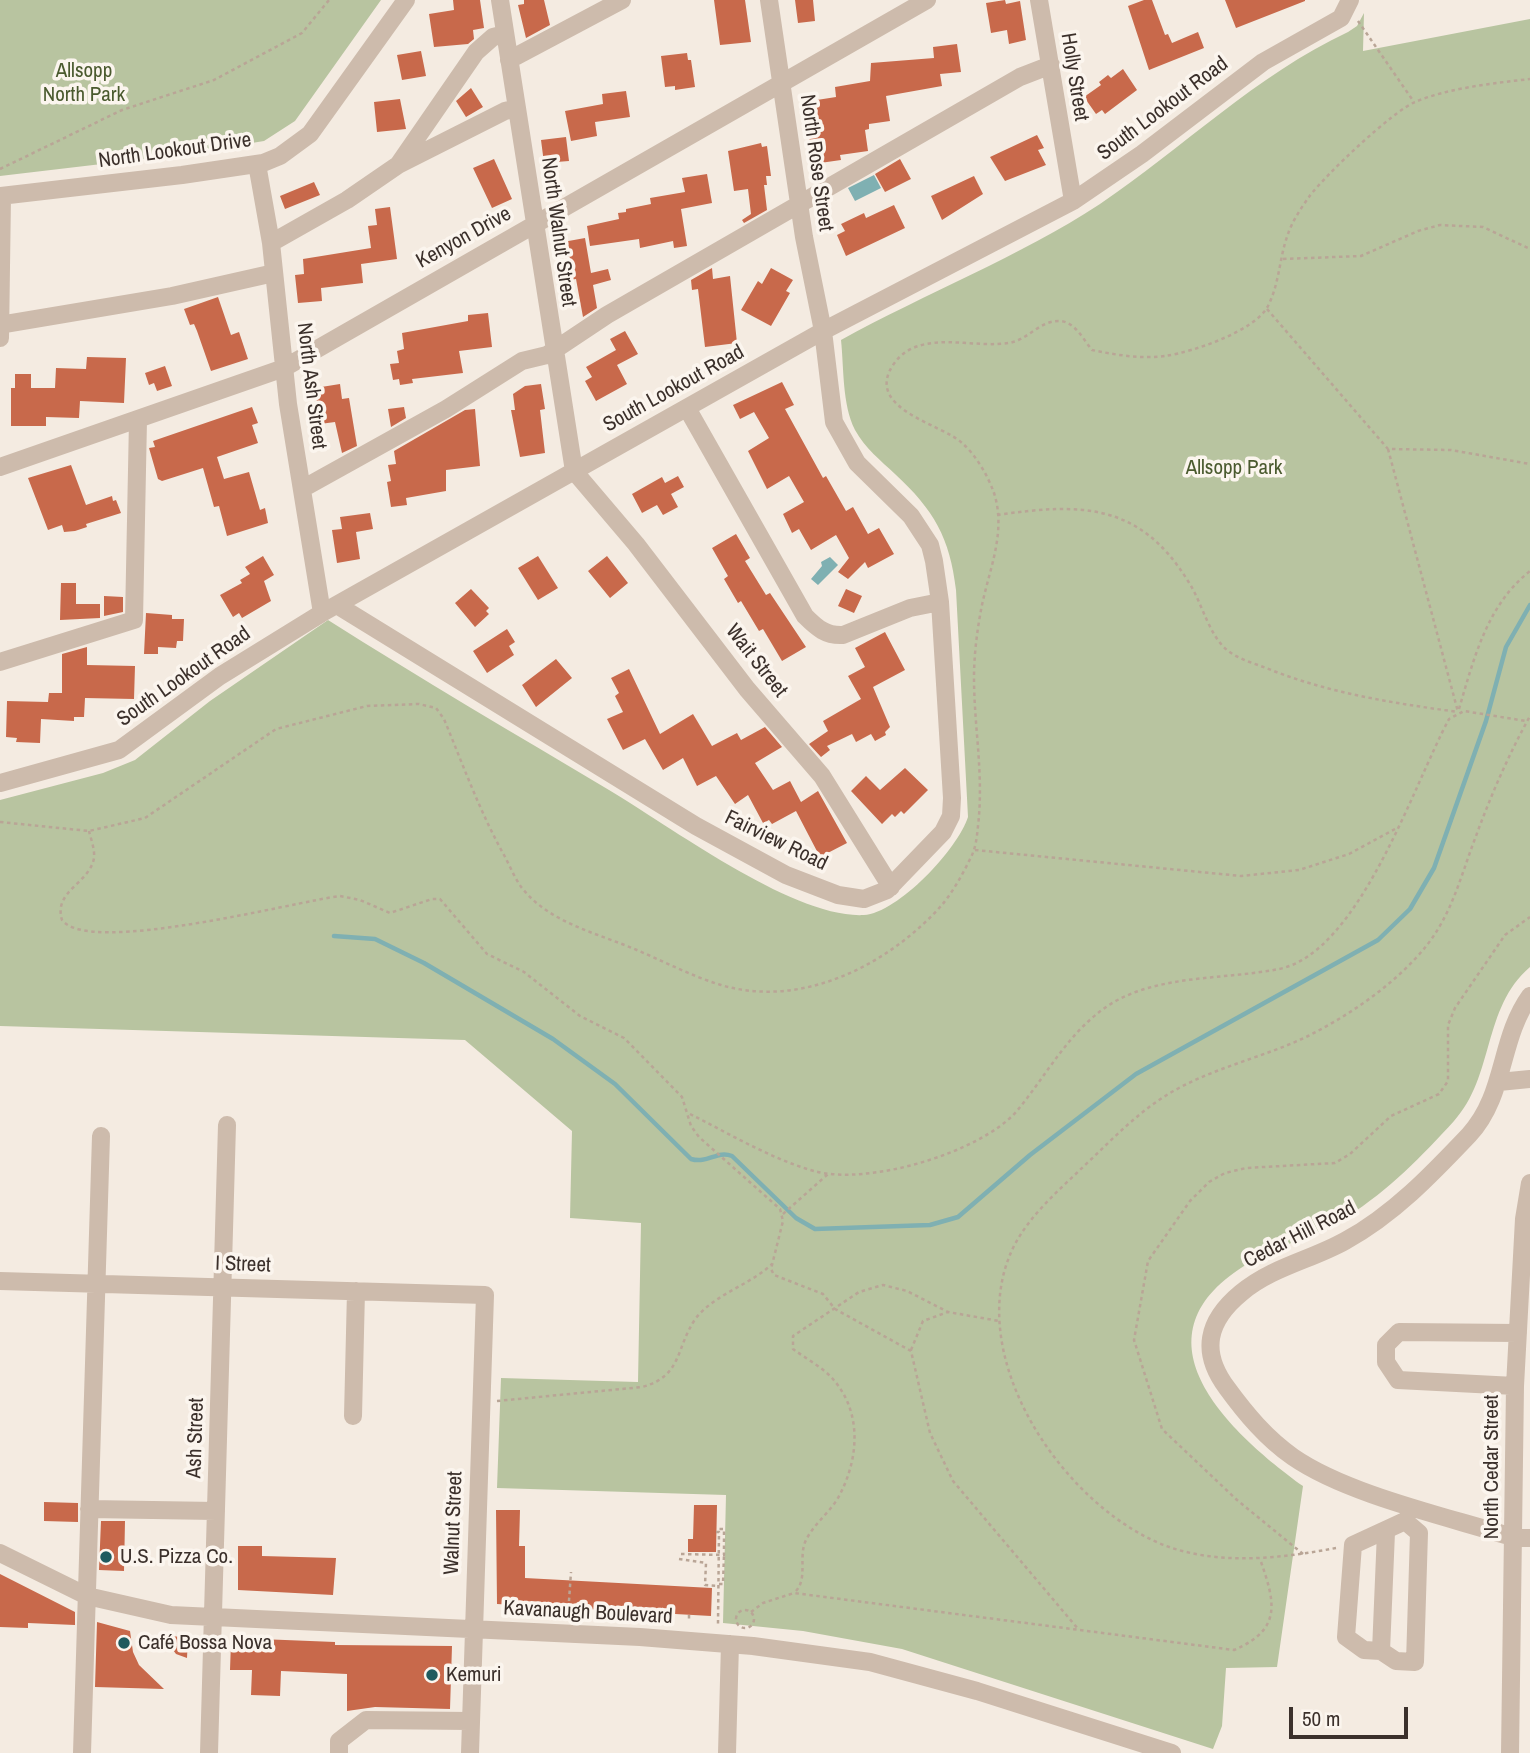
<!DOCTYPE html>
<meta charset="utf-8">
<style>
body{margin:0}
#map{position:relative;width:1530px;height:1753px;overflow:hidden;background:#f4ebe1;font-family:"Archivo Narrow",sans-serif}
canvas{display:block}
.scale{position:absolute;left:1289px;top:1707px;width:119px;height:32px;box-sizing:border-box;border:4px solid #3b302b;border-top:0;padding-left:9px;font-size:21px;line-height:24px;white-space:nowrap;color:#3b302b;-webkit-text-stroke:5px #fbf5ee;paint-order:stroke}
</style>
<div id="map">
<canvas width="1530" height="1753"></canvas>
<div class="scale">50 m</div>
</div>
<script>
const c = document.querySelector('canvas').getContext('2d');
c.lineJoin = 'round';
function fillPath(path, color) {
  c.fillStyle = color;
  c.fill(path, 'evenodd');
}
function trace(path, color, width, dash) {
  c.strokeStyle = color;
  c.lineWidth = width;
  c.lineCap = dash ? 'butt' : 'round';
  c.setLineDash(dash || []);
  c.stroke(path);
}
function label(font, color, halo, rows, align = 'center') {
  c.font = font + ' "Archivo Narrow",sans-serif';
  c.lineWidth = 7;
  c.setLineDash([]);
  c.textBaseline = 'middle';
  c.strokeStyle = halo;
  c.fillStyle = color;
  for (const [text, x, y, turn = 0] of rows) {
    c.save();
    c.translate(x, y);
    c.rotate((+turn || 0) * Math.PI / 180);
    c.textAlign = isNaN(turn) ? turn : align;
    if (halo) c.strokeText(text, 0, 0);
    c.fillText(text, 0, 0);
    c.restore();
  }
}
fillPath(new Path2D(`
 M0,0H381L295,121L264,141L178,155L0,176Z
 M1364,13L1363,51L1530,19V967C1482,1008 1495,1076 1454,1121C1423,1155 1388,1191 1348,1216C1315,1237 1277,1245 1244,1266C1128,1339 1230,1433 1303,1486L1277,1667L1226,1668L1222,1726L1213,1749L902,1649L803,1631L723,1623L726,1495L497,1488L501,1378L638,1382L641,1223L570,1218L572,1131L465,1040L0,1026V800L103,773L135,760L210,701L328,620C421,679 515,734 609,790C670,826 794,919 864,915C898,913 958,849 968,817L956,590C950,538 934,510 895,474C881,461 865,448 855,430C842,404 844,368 841,340C926,293 1019,257 1100,204C1183,148 1256,75 1348,32L1357,26Z`), '#b8c4a0');
fillPath(new Path2D(`
 M874,175L881,188L855,201L848,188Z
 M830,557L838,565L818,585L811,579L822,566L821,562Z`), '#7fb0b2');
trace(new Path2D(`
 M334,936L375,939L424,963L553,1039L615,1084L691,1159C708,1164 717,1150 732,1156L796,1218L815,1229L930,1225L958,1217L1030,1155L1136,1074L1378,940L1410,909L1434,868L1486,721L1506,647L1530,605`), '#7fb0b2', 4.5);
fillPath(new Path2D(`
 M453,0H480L484,28L473,30L474,39L468,44L434,47L429,14L454,10Z
 M524,0H544L550,25L526,38L518,5L524,4Z
 M714,0H745L751,42L720,45Z
 M795,0H813L815,21L798,23Z
 M1005,0L1006,4L1020,1L1026,40L1009,44L1007,30L991,33L986,3Z
 M1144,0H1152L1165,35L1168,34L1172,43L1198,32L1204,48L1149,70L1128,6Z
 M1225,0H1305V1L1236,28Z
 M957,44L961,72L940,74L942,86L886,96L890,121L869,124V129L865,130L868,151L840,155L841,160L813,164L804,102L836,97L835,87L870,81L871,63L934,58L933,47Z
 M421,51L426,76L402,80L397,55Z
 M687,53L688,60H691L695,87L675,90V86L665,87L661,56Z
 M1123,69L1137,90L1105,114L1102,110L1096,114L1084,97L1101,85L1099,82L1108,75L1111,78Z
 M471,88L483,107L466,117L456,101Z
 M626,91L630,117L595,122L597,136L571,141L565,111L603,104L602,94Z
 M400,99L406,129L377,132L374,102Z
 M1037,135L1044,148L1038,150L1046,165L1005,181L990,157Z
 M566,137L569,161L544,163L541,140Z
 M761,143L762,147L767,146L771,176H766L767,185H764L767,210L744,223L742,220L751,214L748,189L734,191L728,151Z
 M494,159L512,199L492,208L473,168Z
 M900,159L911,179L885,192L875,174Z
 M707,174L712,203L681,209L687,246L674,248L673,241L640,248L639,239L590,246L587,226L619,219L618,213L626,212V209L651,204L650,198L685,192L682,178Z
 M974,176L983,194L942,220L931,196Z
 M314,182L320,195L285,209L280,196Z
 M894,205L905,228L846,256L837,235L845,231L841,224L864,213L866,218Z
 M390,207L397,259L361,264L363,283L321,288L322,301L298,303L295,275L304,274L303,259L371,248L368,226L377,225L375,209Z
 M585,238L591,273L608,269L611,280L593,285L597,308L583,317L576,279L569,280L563,242Z
 M712,268L713,279L730,276L737,343L705,347L698,289L692,290L691,280Z
 M771,268L793,280L786,291L790,293L771,326L741,310L758,281L762,284Z
 M218,297L231,335L239,332L248,359L211,371L197,331L194,324L190,325L184,309Z
 M488,313L492,347L459,351L463,373L412,379L413,383L400,385L399,379L393,380L390,364L399,363L397,351L404,349L402,333L468,321V315Z
 M625,331L638,354L617,365L627,384L596,401L585,381L592,377L586,367L616,350L610,339Z
 M87,357L126,358L124,403L80,401L79,418L46,417V426H11V388H15V374H31V388H55L56,368L86,369Z
 M165,366L172,386L157,391L154,383L149,385L145,373Z
 M782,382L794,405L785,409L823,478L826,476L846,511L853,507L868,534L879,528L894,554L868,568L865,562L848,579L838,572L849,558L836,535L811,550L799,529L792,533L783,514L804,502L789,476L767,489L748,451L769,438L754,412L740,419L733,405Z
 M340,384L342,399L349,398L357,446L342,453L335,422L320,424L315,388Z
 M541,384L545,409L540,410L545,453L520,457L511,410H515L513,394L525,386Z
 M252,407L258,423L252,425L258,443L217,457L224,479L249,472L260,510L265,508L268,523L227,536L219,506L214,507L203,468L162,481L158,479L149,448L155,447L153,441Z
 M404,407L406,418L391,427L388,409Z
 M475,409L480,466L446,470V491L406,498L407,505L391,507L387,482L391,481L388,465L396,464L394,451L465,410Z
 M71,465L86,505L112,496L113,501L116,500L121,513L86,524L87,527L75,531L64,532L62,525L48,530L28,478Z
 M678,476L684,487L671,494L678,507L663,515L657,505L642,513L632,494L662,477L665,483Z
 M370,513L373,529L356,532L360,559L337,563L332,530L342,529L340,517Z
 M736,534L750,558L745,561L766,595L770,593L806,647L782,661L763,629L759,631L741,601L738,603L724,579L728,576L712,548Z
 M263,556L274,575L264,581L271,601L242,618L239,613L233,617L220,595L242,583L240,580L250,574L245,567Z
 M538,556L558,588L538,600L518,568Z
 M607,556L628,583L610,598L588,571Z
 M61,583H76V604H100V618L60,620Z
 M471,589L489,608L486,611L489,614L475,627L455,603Z
 M846,589L862,596L854,613L838,606Z
 M104,596L123,597V612L104,616Z
 M146,613L172,615V619H184L183,641H177L176,648L158,647V654H144Z
 M507,629L515,642L509,646L514,655L487,673L473,651Z
 M885,632L905,670L873,687L890,727L885,732L886,735L875,741L871,734L856,742L852,734L827,746L830,750L821,757L809,744L828,731L823,721L861,699L848,676L865,667L855,648Z
 M87,647V665L135,666L134,699L85,698L84,717H74V721L41,719L40,743L16,742L17,738L6,737L7,701L48,702L49,693H62V654Z
 M556,659L572,678L536,707L522,685Z
 M629,669L660,734L693,714L712,746L737,733L741,740L765,727L782,747L755,763L773,790L790,781L801,802L818,791L847,843L820,857L796,811L772,824L769,820L763,823L748,795L735,804L716,776L697,786L683,758L663,770L645,739L623,750L607,719L623,712L615,696L619,693L611,678Z
 M905,768L928,790L904,814L901,811L895,817L892,814L882,824L851,791L866,776L880,790Z
 M44,1502L78,1503V1522L44,1521Z
 M694,1505H717L716,1552H688V1539H693Z
 M496,1510H520L519,1546H525V1578L712,1588L711,1616L497,1604Z
 M101,1521H125L124,1571L99,1570Z
 M238,1546H262V1556L336,1558L333,1595L238,1590Z
 M0,1574L75,1612V1625L28,1623V1628L0,1627Z
 M97,1622L130,1631L133,1652L139,1665L164,1689L95,1687Z
 M163,1636L188,1637L187,1658L176,1654Z
 M235,1638L335,1642V1645L452,1646L450,1709L375,1707L347,1711V1674L281,1671L280,1696L251,1695L252,1670H230L231,1642Z`), '#c8694b');
trace(new Path2D(`
 M1358,21L1414,102
 M0,169L122,110L214,80L302,33L329,0
 M1283,259L1361,256L1418,231L1440,225L1483,227L1530,249
 M1267,309L1388,449L1451,450L1530,464
 M1388,449L1458,712
 M997,515C1080,503 1139,502 1188,581C1202,602 1208,634 1227,650C1238,659 1253,663 1266,668C1328,693 1392,703 1458,712
 M1459,709C1474,658 1487,605 1530,571
 M0,822L89,831L145,818L276,729L367,706L419,704L436,708L444,719C463,765 480,812 504,855C510,866 515,879 522,888C549,922 593,932 632,948C661,960 691,976 721,985C802,1009 888,965 941,906C953,892 964,872 972,855C976,846 977,836 978,826C984,774 974,728 974,677C974,656 977,631 981,610C988,572 1007,533 994,493C988,476 976,455 962,443C942,424 864,409 893,365C919,326 976,351 1013,342C1029,338 1041,320 1060,321C1075,322 1083,339 1092,350C1116,355 1140,359 1165,356C1193,352 1255,331 1268,306C1280,282 1279,258 1288,234C1292,222 1301,208 1309,197C1324,176 1393,111 1415,102C1448,88 1495,83 1530,79
 M89,831C91,839 95,850 94,858C90,883 53,891 62,920C89,956 293,902 340,896L360,900L390,913L432,899H440L487,954L524,972L580,1016L624,1038L682,1097L691,1126L699,1137L780,1209L783,1221L771,1269L774,1275L823,1294L835,1309L911,1351L930,1433L953,1481L1079,1630
 M975,850L1241,876L1299,870L1349,854L1395,829
 M690,1114C730,1134 771,1159 814,1171C868,1186 979,1153 1016,1112C1047,1075 1068,1032 1109,1005C1158,974 1224,980 1279,969C1359,953 1413,786 1449,719L1464,711L1526,721
 M783,1214L828,1174
 M911,1350L923,1321L948,1312
 M497,1401L642,1387C683,1376 675,1348 696,1318C715,1294 750,1285 772,1264
 M1336,1548C1282,1558 1225,1565 1172,1548C1067,1513 959,1356 1014,1246C1030,1215 1058,1191 1083,1167C1114,1138 1141,1108 1179,1088C1220,1066 1267,1056 1308,1036C1346,1017 1386,990 1415,959C1451,921 1458,883 1476,836C1491,795 1509,754 1530,716
 M681,1554L724,1555V1529H716
 M1303,1554L1237,1500L1162,1429L1134,1340L1148,1261L1190,1201L1209,1182L1225,1173L1246,1168L1335,1163L1350,1154L1391,1116L1439,1094L1448,1081V1025L1455,1008L1505,935L1530,917
 M679,1559L706,1563L705,1585L719,1586
 M719,1584H723L724,1555
 M796,1591C808,1578 798,1556 806,1540C814,1524 829,1513 838,1498C859,1460 863,1412 832,1378C822,1367 805,1358 793,1349V1336L859,1292L883,1285L907,1291L948,1312L999,1321
 M736 1619a9 9 0 1 1 18 0a9 9 0 1 1-18 0Z
 M751,1612L763,1603L794,1593L1234,1650C1283,1629 1275,1602 1260,1559
 M568,1615L571,1572
 M689,1615V1622`), '#b9a596', 2.5, [3.5, 3.5]);
trace(new Path2D(`
 M500,0L574,471L636,544L747,689L822,776L891,887
 M1039,0L1073,201
 M509,60L622,0
 M257,164L271,243L288,404L322,613
 M398,165L476,52L493,37L505,34
 M0,196L182,175L263,163L280,156L310,134L406,0
 M271,243L347,200L398,165L505,111L517,108
 M0,325L172,296L274,273
 M0,338L2,196
 M687,408L805,616C817,628 826,636 843,635L910,608L940,602
 M0,467L284,368L927,0
 M302,489L446,409L522,361L547,355L607,315L1020,77L1051,65
 M337,605L696,826L786,875L838,895L864,899L887,890L943,832L951,816L952,798L940,602L934,561L930,545L911,516L857,463L834,422L823,331L804,237L769,0
 M0,662L134,620L138,420
 M0,783L119,750L220,676L322,613L823,331L1073,201L1142,154L1263,62L1341,18L1350,0
 M1530,996C1499,1039 1506,1095 1469,1135C1432,1174 1393,1215 1345,1241C1311,1260 1272,1267 1241,1293C1207,1321 1200,1352 1227,1388C1246,1414 1266,1438 1293,1457C1348,1495 1449,1517 1515,1538H1530
 M1499,1082L1530,1079
 M0,1281L485,1295L470,1753
 M1515,1386L1398,1380L1386,1362V1345L1399,1332L1518,1333
 M353,1416L356,1291
 M89,1509L216,1511
 M1405,1521L1419,1533L1415,1662L1396,1661L1381,1651L1364,1650L1346,1637L1353,1545Z
 M0,1553L87,1596L171,1615L640,1637L753,1646L870,1662L977,1691L1172,1753
 M1381,1651L1386,1532
 M82,1753L101,1136
 M209,1753L227,1125
 M339,1753V1741L366,1720L470,1721
 M727,1753L730,1644
 M1510,1753L1515,1386L1524,1219L1530,1183`), '#cdbbac', 18);
trace(new Path2D(`
 M716,1532H719L718,1624`), '#b9a596', 2.5, [3.5, 3.5]);
for (const [x, y, r, color] of [
 [106,1557,7,"#1f5a5e"],
 [124,1643,7,"#1f5a5e"],
 [432,1675,7,"#1f5a5e"]
]) {
  const dot = new Path2D();
  dot.arc(x, y, r, 0, 2 * Math.PI);
  c.fillStyle = color;
  c.fill(dot);
  trace(dot, '#fbf5ee', 2.5);
}
label('21px', '#4a5a2e', '#fbf5ee', [
 ["Allsopp",84,71],
 ["North Park",84,95],
 ["Allsopp Park",1234,468]
]);
label('21px', '#3b302b', '#fbf5ee', [
 ["Holly Street",1074,77,81],
 ["South Lookout Road",1163,109,-37],
 ["North Lookout Drive",175,151,-8],
 ["North Rose Street",816,163,82],
 ["North Walnut Street",558,232,82],
 ["Kenyon Drive",464,238,-29],
 ["North Ash Street",311,386,83],
 ["South Lookout Road",674,389,-29],
 ["Wait Street",756,661,52],
 ["South Lookout Road",184,677,-35],
 ["Fairview Road",776,841,26],
 ["Cedar Hill Road",1300,1235,-27],
 ["I Street",243,1265,2],
 ["Ash Street",196,1438,-88],
 ["North Cedar Street",1492,1467,-90],
 ["Walnut Street",454,1523,-88],
 ["Kavanaugh Boulevard",588,1613,3]
]);
label('21px', '#3b302b', '#fbf5ee', [
 ["U.S. Pizza Co.",120,1557],
 ["Café Bossa Nova",138,1643],
 ["Kemuri",446,1675]
], 'left');
</script>
